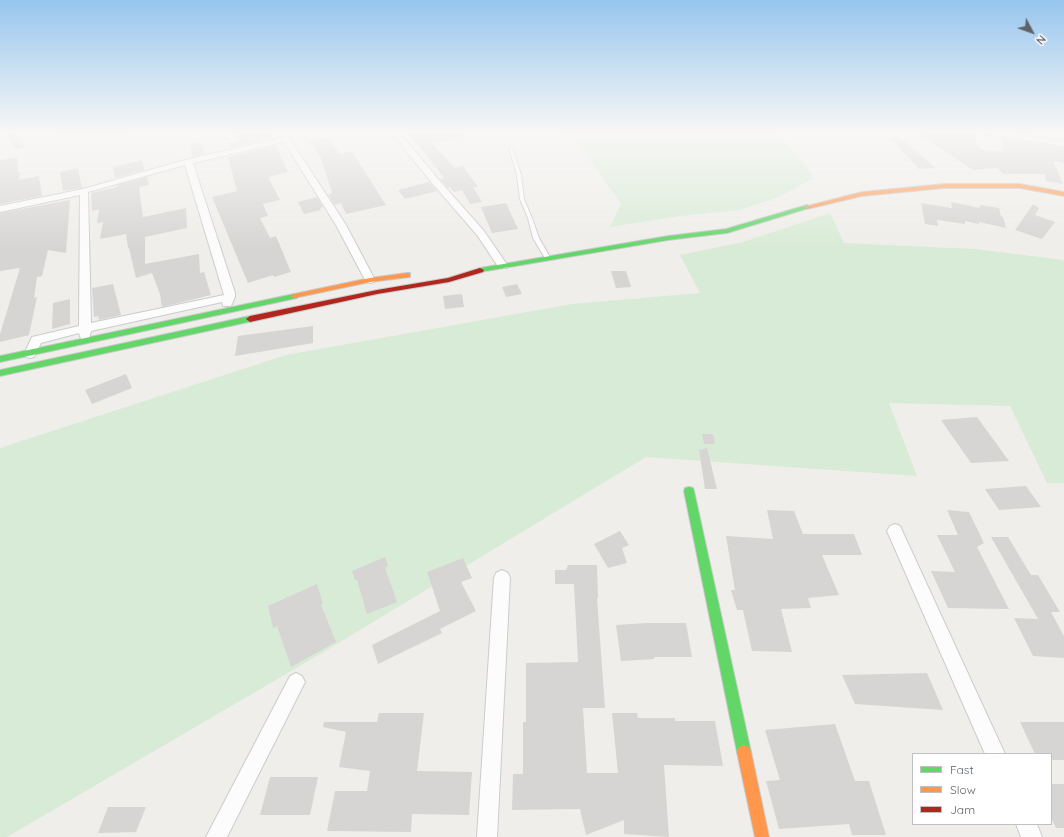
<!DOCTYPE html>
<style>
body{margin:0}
#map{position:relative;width:1064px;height:837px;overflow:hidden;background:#efeeea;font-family:Quicksand,sans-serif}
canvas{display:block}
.legend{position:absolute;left:912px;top:753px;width:140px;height:72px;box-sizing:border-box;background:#fff;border:1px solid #bfc1c3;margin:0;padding:5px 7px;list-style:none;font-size:12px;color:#5f6368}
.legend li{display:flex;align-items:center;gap:8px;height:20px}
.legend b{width:20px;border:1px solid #bfc1c3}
.north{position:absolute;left:1012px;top:12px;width:40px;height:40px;-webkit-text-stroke:3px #fff;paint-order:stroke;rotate:131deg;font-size:11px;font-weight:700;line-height:16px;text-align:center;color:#5f6368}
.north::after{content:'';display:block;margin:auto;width:14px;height:18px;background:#5f6368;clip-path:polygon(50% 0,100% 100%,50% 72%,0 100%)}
</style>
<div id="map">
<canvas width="1064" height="837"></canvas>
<ul class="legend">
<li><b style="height:5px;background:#63d668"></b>Fast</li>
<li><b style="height:5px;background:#ff974d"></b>Slow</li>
<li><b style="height:5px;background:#b3261e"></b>Jam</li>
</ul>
<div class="north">N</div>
</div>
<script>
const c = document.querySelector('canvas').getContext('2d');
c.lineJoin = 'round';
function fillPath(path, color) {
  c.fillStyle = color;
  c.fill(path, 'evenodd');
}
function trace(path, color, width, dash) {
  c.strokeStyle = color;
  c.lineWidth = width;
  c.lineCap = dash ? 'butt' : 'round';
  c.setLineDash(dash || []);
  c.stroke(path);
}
fillPath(new Path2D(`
 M58,132H144C112,139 79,141 47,138Z
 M555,132H778L807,167L813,178L779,197L739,210L681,216L610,227L621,204L575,139Z
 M830,213L844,243L975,249L1064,260V483H1047L1010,406L889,403L917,476L646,457L322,653L7,837H0V448L286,355L572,304L700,293L680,255L743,242Z`), '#d8ebd6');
fillPath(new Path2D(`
 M4,132H16L25,147L15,150Z
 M235,132H256L258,135L270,133L273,138L230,148L229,143L239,141Z
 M406,132H462L463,137L432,143L455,168L463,166L478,187H473L482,202L470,204L462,190L454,192L450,187L448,188L440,179L444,178L417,143H415Z
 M915,132L973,133L980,149L1004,152L1001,138L1064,147V163L1053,161L1063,184L1046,181L1045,174H1003L997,168L973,170Z
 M896,133L935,168L919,169L890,139Z
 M327,137L340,154L352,151L386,205L346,214L341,203L335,205L328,195L332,193L321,158L309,142Z
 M201,143L205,154L193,157L189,145Z
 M276,145L288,172L268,177L280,200L263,204L268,216L260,218L270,238L276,236L291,272L274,277L273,275L248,283L212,197L237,191L228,157Z
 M17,157L18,172H20L19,180L39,176L42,196L0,204V160Z
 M142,160L145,170L115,178L113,167Z
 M78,168L82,188L63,191L60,172Z
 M147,177L149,185L139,187L143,217L186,208L187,228L145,237V264L199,254L200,273L204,272L211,295L162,307L160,294L152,273L136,278L129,248H128L126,234L100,239L103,222L97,223L99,209L92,211L91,193L117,187V185Z
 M429,182L437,191L405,199L398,190Z
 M317,197L323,207L320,208L321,210L304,214L298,202Z
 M70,200L66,253L48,250L42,276L37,277L34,298L37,297L29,335L0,342V334L20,268L0,271V213Z
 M951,202L980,208V205L999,208L1001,216L1003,217L1006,228L979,222V224L965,221V224L937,220L938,226L925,224L921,203L952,208Z
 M506,203L518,229L492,233L481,207Z
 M1033,204L1039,208L1035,215L1055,222L1042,239L1015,230Z
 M611,271H626L631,287L616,288Z
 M113,284L121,315L99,320L98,316L94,317L92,288Z
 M517,284L522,294L506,297L502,287Z
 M462,294L464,307L445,309L443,296Z
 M70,299V324L52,329L53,303Z
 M313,326V343L235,356L238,336Z
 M126,374L132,388L92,404L85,390Z
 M977,417L1009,461L971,463L941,420Z
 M702,434H713L715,444H704Z
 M707,448L717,489H705L699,450Z
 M1026,486L1041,507L999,510L985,489Z
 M767,510L794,511L803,534H854L862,555H822L839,595L808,598L811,608L781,609L792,652L752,651L743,610H737L731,590H735L726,536L773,539Z
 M947,510L969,512L984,543L977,547L1009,609L948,608L931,571L955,572L937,535H958Z
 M620,531L629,545L622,548L627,563L608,568L594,544Z
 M991,537H1008L1031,575H1038L1060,612H1051L1064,636V658L1033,656L1014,618L1038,619Z
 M385,557L388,566L385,568L397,602L367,614L357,580H355L352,571Z
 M463,558L472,578L461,582L476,611L440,629L442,633L378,664L372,645L440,611L427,572Z
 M568,565H597L598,598H597L605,708H583L587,773H618L612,713H637L638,718H675V721H715L723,766L664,765L669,837L624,834V820L586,835L580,809L512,810L513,774H523V722H526V663L578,662L574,584H555V570H566Z
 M317,584L323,604L321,605L336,642L291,667L277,626L273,628L268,606Z
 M647,623H686L692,657H654V659L621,661L616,625Z
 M927,673L943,710L855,704L842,675Z
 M379,713H424L417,771L472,772L469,815L412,814L411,832L327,831L335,791H367L370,771L339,767L346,732L323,727L324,722H377Z
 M1020,722H1064V760H1051V754H1035Z
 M835,724L855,781H869L886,835H852L849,824L779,829L766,781L780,780L765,730Z
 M270,777H318L310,815H260Z
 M1051,784H1064V828H1056L1051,818Z
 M108,807H146L136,832L98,833Z`), '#d6d5d3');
const lane = new Path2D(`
 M509,148L513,149L521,175L524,199L532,218L539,238L551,259L550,260H546L533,238L528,218L520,199L517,175Z`);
const street = new Path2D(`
 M281,132H289L290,139L346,225L375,280L374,282L370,283L365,280L336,225L284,142L193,163L235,293V297L231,306H223L222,302L91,331L89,339H81L79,333L41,343L34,357L30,358L26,357L24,354L32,337L79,326L80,195L0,212V206L83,189L185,160L282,138ZM185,165L224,295L91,323L88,192Z
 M391,132H399L438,179L484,231L508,266L507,268H499L477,235L432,183Z
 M978,132H1000L1064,142V146L982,134Z
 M895,524L900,526L1005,754H985L887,531L890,526Z
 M502,570L508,573L510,578L497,837H477L494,578L496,573Z
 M296,673L302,676L305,682L302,688L227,837H206L290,676Z
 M1016,824H1037L1042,837H1021Z`);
const fast = new Path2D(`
 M807,205L810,207L809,208L727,233L668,240L480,272L476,270L480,268L668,236L726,229Z
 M294,294L298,296L297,298L0,362V356Z
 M250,316L253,317L254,319L253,321L0,376V370Z
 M689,487L693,488L694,491L751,752L749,757L744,759L739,757L737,752L684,491L685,488Z`);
const slow = new Path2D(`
 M944,184H1020L1064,192V196L1020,188H944L862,196L807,209L804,207L862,192Z
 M407,273H410V277L370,282L294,298L290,296L294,294L370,278Z
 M744,745L749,747L751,752L769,837H755L737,752L739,747Z`);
const jam = new Path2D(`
 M480,268L484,270L483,272L449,282L377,294L250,322L246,319L250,316L377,290L448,278Z`);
trace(lane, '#cbcccc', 2);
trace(street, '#cbcccc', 2);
trace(fast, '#cacacb', 2);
trace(slow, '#cacacb', 2);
trace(jam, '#cacacb', 2);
fillPath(lane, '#fdfcfc');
fillPath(street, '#fdfcfc');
fillPath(fast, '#63d668');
fillPath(slow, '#ff974d');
fillPath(jam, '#b3261e');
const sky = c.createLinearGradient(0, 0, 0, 249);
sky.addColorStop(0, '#97c6ef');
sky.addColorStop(0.53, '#f8f7f6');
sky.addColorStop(1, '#f8f7f600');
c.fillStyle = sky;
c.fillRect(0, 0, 1064, 249);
</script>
